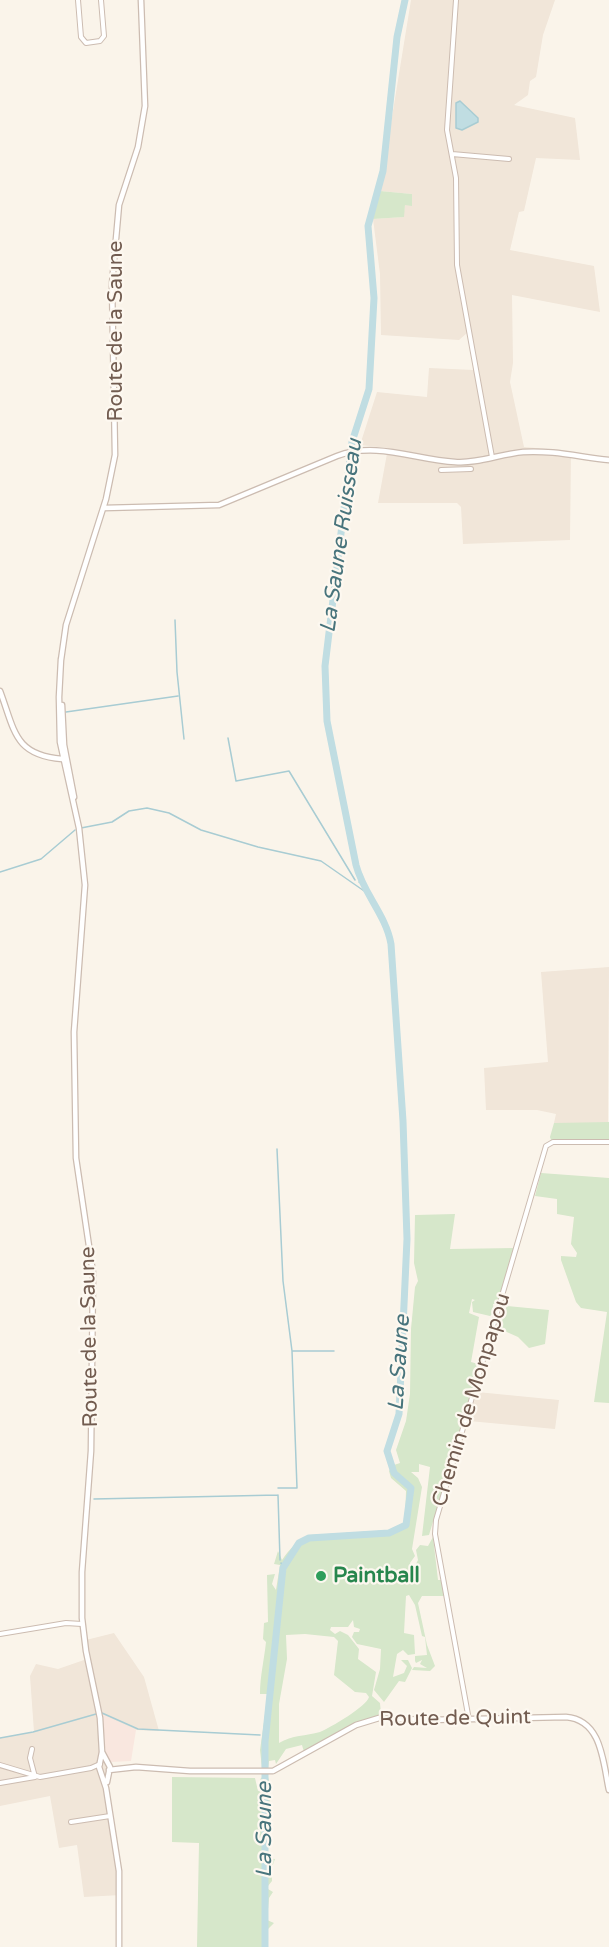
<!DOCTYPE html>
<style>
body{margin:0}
canvas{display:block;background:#faf4ea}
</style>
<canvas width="609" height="1947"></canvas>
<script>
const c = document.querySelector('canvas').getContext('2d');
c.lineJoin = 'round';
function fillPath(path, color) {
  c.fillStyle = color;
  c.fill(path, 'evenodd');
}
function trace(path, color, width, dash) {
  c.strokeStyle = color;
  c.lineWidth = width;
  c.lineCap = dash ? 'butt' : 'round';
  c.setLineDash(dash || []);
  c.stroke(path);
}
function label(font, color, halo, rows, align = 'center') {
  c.font = font + ' "Varela Round",sans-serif';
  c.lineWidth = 4.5;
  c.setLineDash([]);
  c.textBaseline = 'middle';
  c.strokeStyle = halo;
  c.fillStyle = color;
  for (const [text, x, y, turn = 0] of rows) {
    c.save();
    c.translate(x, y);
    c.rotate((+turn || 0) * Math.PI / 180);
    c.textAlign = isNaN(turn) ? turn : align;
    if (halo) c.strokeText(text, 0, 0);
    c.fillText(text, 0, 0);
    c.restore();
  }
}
fillPath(new Path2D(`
 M411,0H555L543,35L536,77L530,81L528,95L514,105L575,118L580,160L536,158L524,211L519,212L510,250L594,266L600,312L512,295L513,363L510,382L524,447L571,451L570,540L463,544L461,507L457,503H378L388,448L360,445L377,392L427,397L429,368L474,370L467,333L459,340L381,335L380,274L373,219L403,217L405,205H412V194L380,191Z
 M609,967L608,1123H554L556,1114L537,1110H486L484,1068L548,1062L541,972Z
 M477,1392L559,1400L555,1429L469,1421Z
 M114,1633L144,1677L159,1731L136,1730L102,1715L108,1782L121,1871V1895L84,1897L77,1845L59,1848L50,1796L0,1806V1738L34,1732L30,1676L36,1664L58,1669L84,1660L82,1641Z`), '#f1e6d9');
fillPath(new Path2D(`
 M102,1714L136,1730L131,1761L111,1762L106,1756Z`), '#f9e7df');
fillPath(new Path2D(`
 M380,191L412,194V206L405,205L404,217L373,219Z
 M609,1122V1140H551L550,1137L554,1123Z
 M541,1173L609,1178V1403L594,1402L607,1312L581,1308L576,1302L561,1260V1256L576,1257L577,1253L571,1244L574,1217L557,1214V1199L535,1196Z
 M455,1214L450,1249L515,1248L497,1304H493L494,1313L490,1316L473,1312L472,1302L475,1300L472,1299L469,1313L479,1317L471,1362L478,1364L479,1368L429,1535L422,1536L430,1467L419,1464V1472H411L418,1478L422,1487L412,1549L415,1556L410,1563L414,1568L418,1560L416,1550L420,1545L428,1546L433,1537L438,1580H443L446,1596H422L418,1603L427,1645L435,1666L430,1671L412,1670L414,1667L427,1668L420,1664L422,1660L416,1663L415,1661V1656L427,1655L425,1637L422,1636L415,1605L409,1595L406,1596L404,1633L414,1635L415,1654L408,1655L403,1650L397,1654L393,1677L404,1673L407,1666L401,1660H408L412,1668L405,1682L399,1681L384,1702L374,1690L380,1669L381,1649L357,1644L352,1637L354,1632H359L360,1629L354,1627L353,1620L348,1627H331L330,1630L335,1634L340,1631L348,1635L359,1649L358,1659L376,1672L372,1696L380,1703L381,1714L329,1737L304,1752L302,1745L286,1749L276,1764L275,1760L269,1761L268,1769L262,1768L260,1750L268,1694H260C260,1676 264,1661 266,1642L263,1639L264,1623L268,1622L267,1575L275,1574L272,1584L276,1590L280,1565L274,1564L278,1551L282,1560C290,1548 298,1540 311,1535L392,1530L402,1526L405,1521L406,1491L391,1478L389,1471L394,1465L400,1463L396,1450L406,1421L410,1394L411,1329L415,1287L418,1281L414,1263L415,1215ZM305,1634L334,1637L338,1641L334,1675L355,1692L366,1693L369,1697C367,1706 330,1728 320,1732C306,1736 292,1735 279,1743V1704L287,1659L286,1635Z
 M507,1306L549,1310L545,1344L529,1348L518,1337L500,1329L502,1315Z
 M267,1774L271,1786L267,1858L275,1859L272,1867V1881L268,1886V1889L273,1892L269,1898L267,1920L274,1923L268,1929V1947H197L199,1843L172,1842V1777L255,1778L258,1791L261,1790L258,1785L261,1778Z`), '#d6e7ca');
const water = new Path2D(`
 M460,101L478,118V122L462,130L456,128V103Z`);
fillPath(water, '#c0dde2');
trace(water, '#a8ccd3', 1.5);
trace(new Path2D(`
 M175,620L177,672L184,739
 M66,712L178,696
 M228,738L236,781L289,771L355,880
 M81,828L112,822L129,811L147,808L169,813L201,830L258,847L321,861L367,893
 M0,872L41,859L75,830
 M359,882L361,883
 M277,1149L283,1281L292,1351L297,1488H278
 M293,1351H334
 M278,1495L280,1560
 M94,1499L278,1495
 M281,1563L283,1566
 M102,1713L138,1729L260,1735
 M264,1735H266
 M0,1738L33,1732L96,1714`), '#a8ccd3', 1.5);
trace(new Path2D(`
 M265,1947V1742L283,1568L299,1543L309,1538L389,1533L406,1525L411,1488L394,1473L387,1451L399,1414L407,1239L403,1121L391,944C386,915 363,893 356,865L327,721L325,666L352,442L369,389L374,298L368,226L383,171L397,37L405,0`), '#c0dde2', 7);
const minor = new Path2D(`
 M78,0L81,37L86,43L100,41L104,36L101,0
 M456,0L447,130L456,178L457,265L492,457
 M452,154L509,159
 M441,470L471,469
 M0,1634L66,1623L82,1624
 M469,1720L435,1534L436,1520L546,1146L553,1142H609
 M0,1765L40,1777L91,1768L100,1764
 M0,1783L35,1777L30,1758L32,1749
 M71,1822L110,1816`);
const tertiary = new Path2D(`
 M104,508L219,505L337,456C376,441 416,460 455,462C477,464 500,454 523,452C552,450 580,457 609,460
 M61,659L59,697L60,742L79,828L85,885L74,1032L76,1158L93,1273L91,1451L82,1572V1618L86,1651L100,1718L102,1752L99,1767L106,1788L119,1871V1947
 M61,660L66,625L106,499L115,455L112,284L119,205L138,147L145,106L141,0
 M0,691C15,731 14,755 62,759
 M62,705L64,745L74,797
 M102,1752L110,1767L107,1782
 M109,1770L136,1767L190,1771H273L356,1725L379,1718L428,1720L566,1717C602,1720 603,1762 609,1790`);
trace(minor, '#ccbcb1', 6);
trace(tertiary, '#ccbcb1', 7);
trace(minor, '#fff', 4);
trace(tertiary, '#fff', 4.5);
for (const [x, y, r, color] of [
 [321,1576,6,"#2e9e5b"]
]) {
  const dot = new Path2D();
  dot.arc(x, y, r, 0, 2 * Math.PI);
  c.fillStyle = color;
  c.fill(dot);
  trace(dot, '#fdf8f0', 2);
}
label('21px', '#725c50', '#fdf8f0', [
 ["Route de la Saune",116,331,-90],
 ["Route de la Saune",90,1337,-91],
 ["Chemin de Monpapou",472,1400,-73],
 ["Route de Quint",455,1719,-1]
]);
label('bold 21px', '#27864d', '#fdf8f0', [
 ["Paintball",333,1576]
], 'left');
label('italic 22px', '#48747c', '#fdf8f0', [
 ["La Saune Ruisseau",342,536,-82],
 ["La Saune",400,1363,-86],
 ["La Saune",265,1830,-90]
]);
</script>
